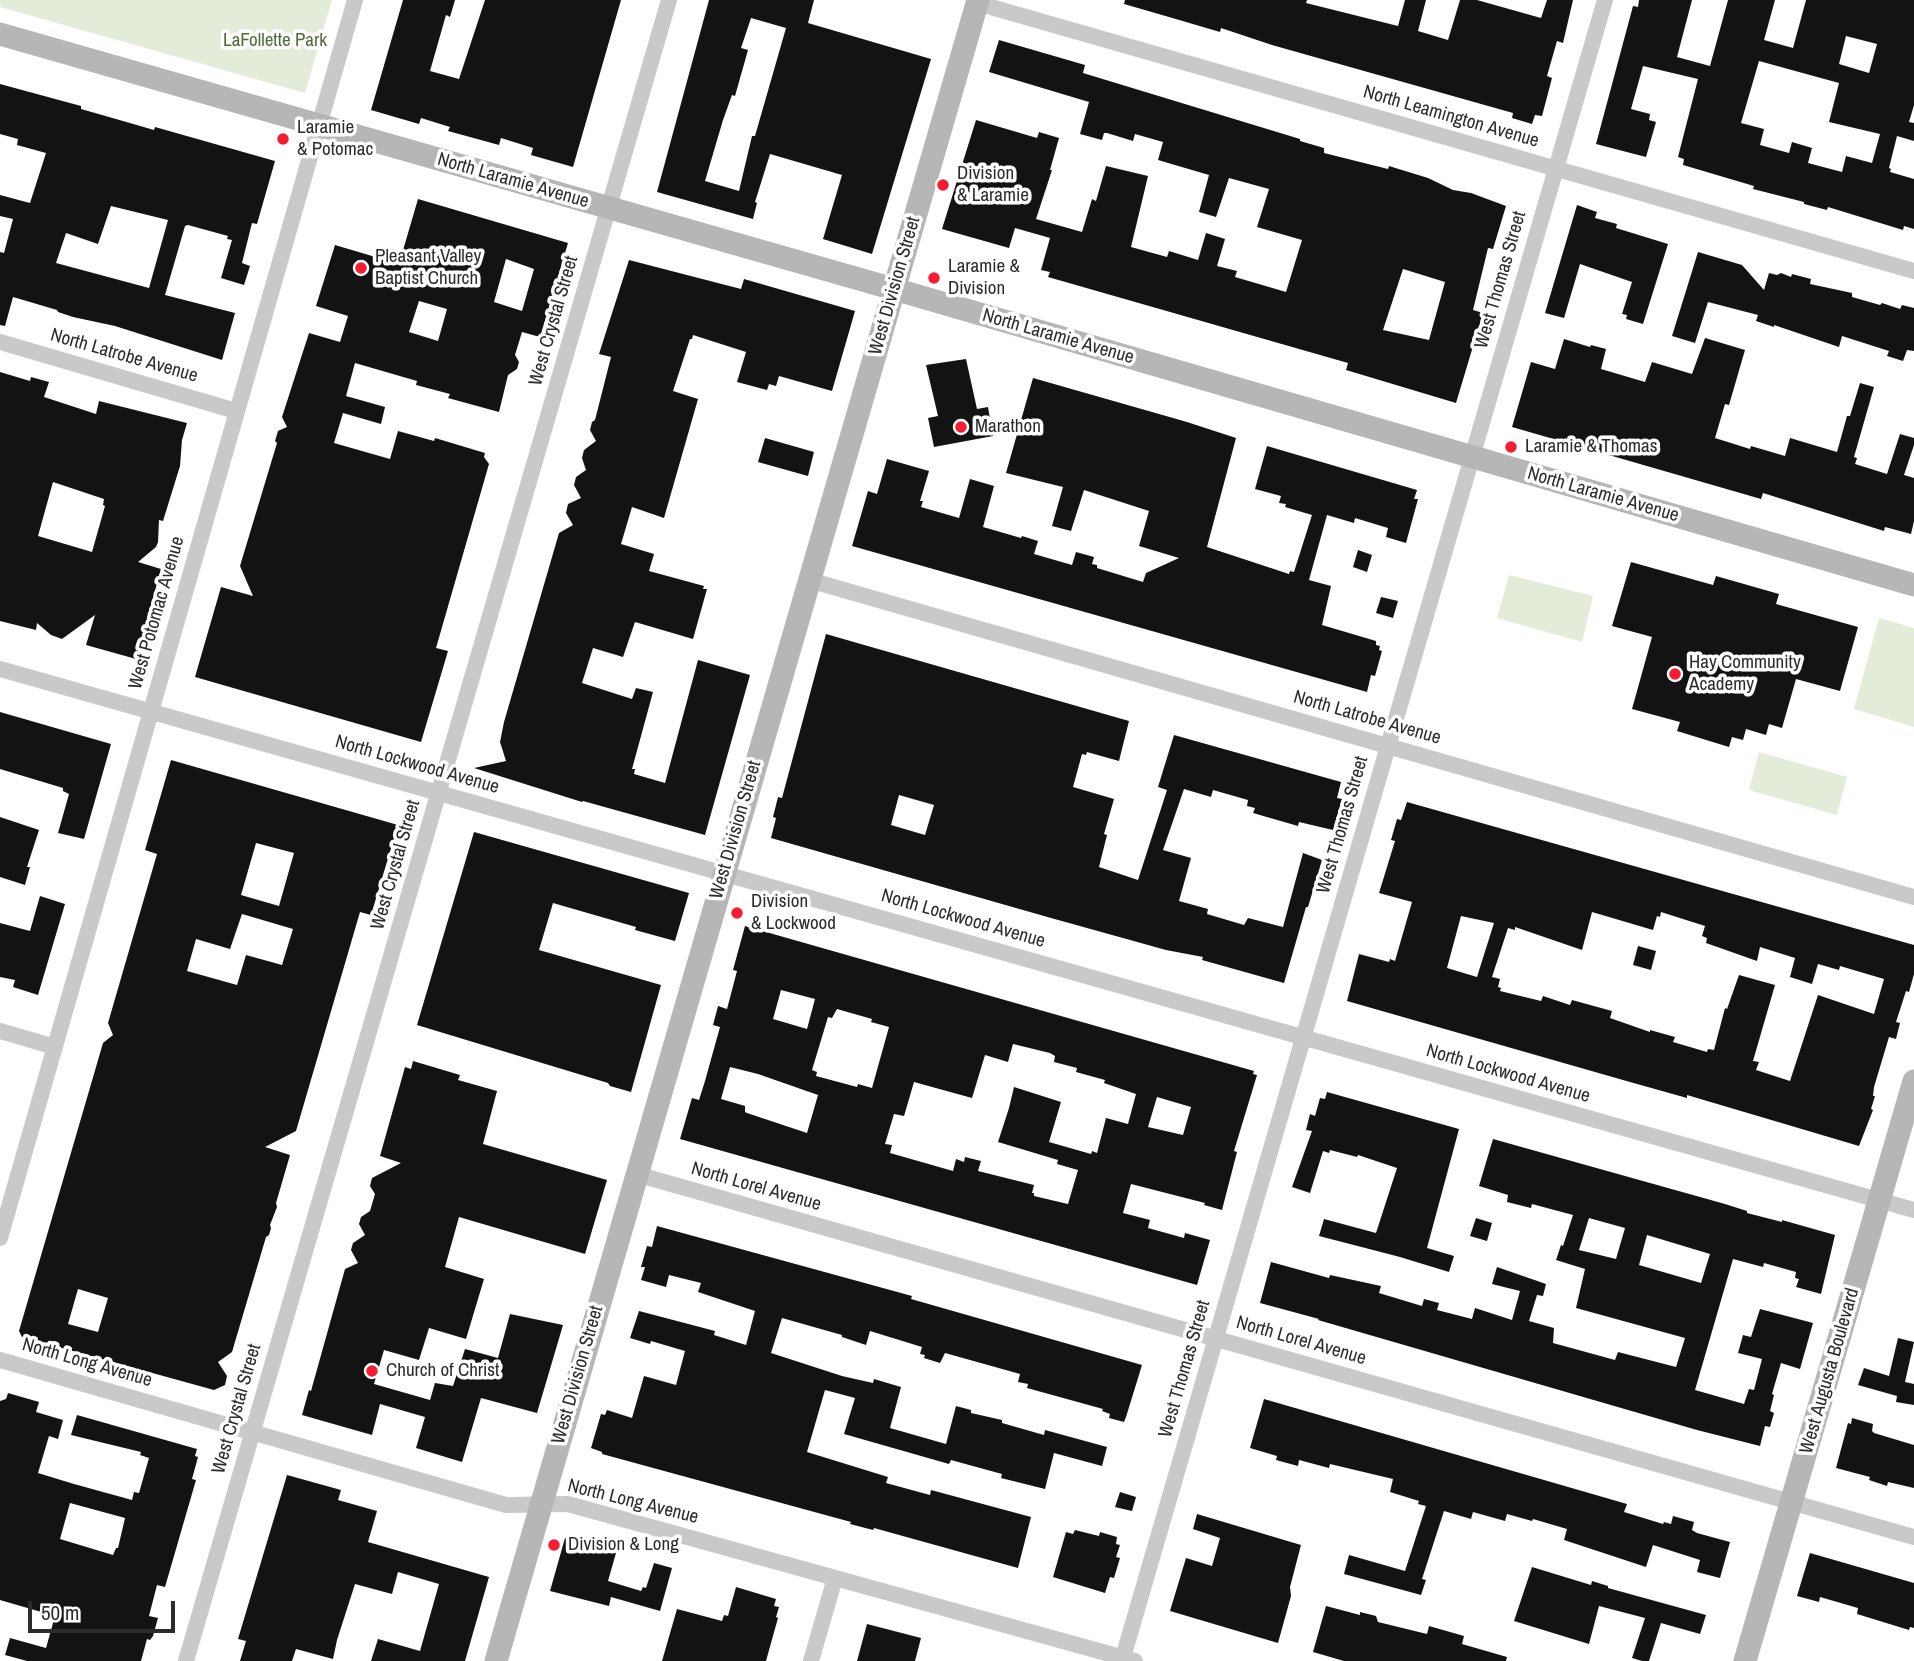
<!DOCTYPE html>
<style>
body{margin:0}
#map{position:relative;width:1914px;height:1661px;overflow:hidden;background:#fff;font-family:"Archivo Narrow",sans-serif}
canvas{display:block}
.scale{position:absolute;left:28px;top:1601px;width:147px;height:32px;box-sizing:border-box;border:4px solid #2c2c2c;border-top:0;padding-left:9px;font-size:21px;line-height:24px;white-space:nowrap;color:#2c2c2c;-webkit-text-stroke:5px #fff;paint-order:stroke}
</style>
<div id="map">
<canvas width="1914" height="1661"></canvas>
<div class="scale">50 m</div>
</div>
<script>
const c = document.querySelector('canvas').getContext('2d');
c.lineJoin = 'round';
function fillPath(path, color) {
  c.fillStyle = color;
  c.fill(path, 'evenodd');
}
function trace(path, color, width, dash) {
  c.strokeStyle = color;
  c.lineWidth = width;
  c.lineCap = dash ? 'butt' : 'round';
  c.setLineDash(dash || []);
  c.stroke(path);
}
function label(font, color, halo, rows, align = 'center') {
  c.font = font + ' "Archivo Narrow",sans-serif';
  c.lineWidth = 7;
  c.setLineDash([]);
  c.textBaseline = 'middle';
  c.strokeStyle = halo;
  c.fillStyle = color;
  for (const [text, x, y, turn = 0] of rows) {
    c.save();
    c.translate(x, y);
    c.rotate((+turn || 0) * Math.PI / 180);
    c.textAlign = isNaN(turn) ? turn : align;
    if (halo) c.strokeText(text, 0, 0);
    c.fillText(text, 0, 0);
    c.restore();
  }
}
fillPath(new Path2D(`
 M0,0H332L305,93L0,7Z
 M1509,575L1593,596L1582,642L1497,618Z
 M1879,618L1914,628V727L1854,709Z
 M1759,752L1847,777L1837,815L1749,790Z`), '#e3ecd8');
fillPath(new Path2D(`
 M403,0H455L450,17L446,15L430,71L459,79L485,0H621L573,167L531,155L533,148L501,138L499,145L448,131L450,127L421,118L419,124L371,110Z
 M709,0H814L808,23L931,59L872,254L823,239L842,175L770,154L755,202L757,203L753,219L657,192ZM751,18L786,28L755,136H752L739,191L705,181L723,120L732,95L735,96L748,50L741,48Z
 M1125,0H1307L1306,3L1398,26L1405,0H1426L1418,31L1448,40L1460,0H1477L1541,18L1547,0H1573L1563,43L1557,41L1547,76L1552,78L1542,116L1535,115L1532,124L1512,118L1513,113L1272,45L1221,28L1220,32L1169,17L1124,4Z
 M1639,0H1692L1677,57L1710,66L1728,0H1775L1764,40L1793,48L1806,0H1914V105L1909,122L1914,123V141L1897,136L1889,168L1891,169L1890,172L1914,179V229L1904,226L1903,230L1828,207L1827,210L1804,204V202L1753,189L1754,186L1683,165L1684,159L1678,157L1698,79L1643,66L1631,109L1650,114L1649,120L1656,122L1646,157L1596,144L1633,6L1638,7ZM1846,36L1877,44L1869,73L1839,64ZM1759,61L1839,83L1829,122L1880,134L1872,163L1846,156L1842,172L1808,163L1812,148L1792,142L1789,153L1760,145L1764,129L1741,123Z
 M999,40L1085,65L1083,73L1300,139V141L1324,148V153L1388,169L1389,166L1428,178L1453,190L1471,193L1506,206L1493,249L1488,248L1473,310L1483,313L1456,403L1346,370L1348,363L1048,277L1050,272L1041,270L1050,238L1015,228L1009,248L942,229L976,120L1037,138L1039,132L1059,138L1050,170H1052L1036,219L1082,232L1092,199L1096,201L1106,166L1148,176L1131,247L1167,257L1169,251L1198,260L1206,233L1225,239L1217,266L1237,271L1235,277L1286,292L1302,240L1257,227L1269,189L1229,178L1216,217L1199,212L1209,175L1158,160L1163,142L1135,134L1133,141L1107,133H1104L1102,140L1080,134L1089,102L989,72ZM1403,269L1445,282L1429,340L1383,330Z
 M0,84L81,106V109L123,121L154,130L155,127L275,161L257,224L252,223L242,263L250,266L244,285L221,278L232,240L227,239L228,236L188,225L185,226L165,295L235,313L222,360L115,326L73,317L58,312L57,310L13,297L5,326L0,325V252L4,253L13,219L0,216V195L30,203L46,153L17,145L18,139L0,134ZM111,206L168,220L149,288L56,263L66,233L98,244Z
 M418,199L568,243L540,337L522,332L515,355L519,362L517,369L508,375L499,412L448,398L450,394L416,385L417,381L355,363L346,396L385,407L381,424L343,413L334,443L390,459L398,431L434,441L435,438L485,453L484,457L489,464L436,648L448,651L421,742L195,677L221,587L253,596L240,566L277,443L275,441L278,431L287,427L282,417L309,333L340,342L348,316L316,306L335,245L399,264ZM506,259L534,269L522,311L494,302ZM419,301L447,309L438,341L409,332Z
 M1577,205L1597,212L1595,218L1617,224L1616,228L1668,244L1643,324L1626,319L1627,315L1622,314L1632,282L1580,264L1564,318L1545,313Z
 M1698,252L1742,265L1764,290L1769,273L1777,275L1781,273L1791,277L1792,274L1811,279L1810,284L1852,293V297L1880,305L1882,303L1900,309L1902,305L1914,308V351L1907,350L1903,361L1887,356L1889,351L1842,336L1839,347L1774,325V327L1756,321L1758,315L1708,302L1695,343L1672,336Z
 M629,260L741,289L744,279L855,311L832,391L779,376L776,386L769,384L767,390L737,382L746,352L693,335L692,339H690L673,391L698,399L664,518L632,507L621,544L654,554L649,571L704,586L703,589H707L693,639L635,622L623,657L593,648L582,683L632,699L636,688L653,692L632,769H635L634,774L665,783L698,660L750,675L705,835L583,801L582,802L474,768L506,761L500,742L504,722L559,533L573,525L566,513L568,504L581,498L574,485L576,477L586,470L582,458L584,450L596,441L590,430L592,422L595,420L611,357L599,354Z
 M1705,338L1745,350L1729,405L1725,404L1715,438L1750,449L1751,446L1785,456L1790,438L1837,452L1847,416H1850L1860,383L1874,387L1854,457L1857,458L1855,464L1887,474L1900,434L1914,438V445L1904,475L1914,478V521L1911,534L1885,527L1884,531L1763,493L1761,499L1512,427L1531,362L1555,369L1564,339L1590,347L1591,345L1606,349L1601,369L1645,382L1652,362L1692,374Z
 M966,359L977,409L988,407L993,436L934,447L928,418L938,416L926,365Z
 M0,372L30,381L31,377L49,382L44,397L96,414L99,401L187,423L182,440L180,466L163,521L159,520L158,542L156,547L138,562L161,569L136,659L86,645L95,615L62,639L51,635L37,623L36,630L0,621ZM53,482L104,499L103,505L105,506L92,552L38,536Z
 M1033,378L1187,422L1236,438L1207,547L1289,574L1290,571L1294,572L1312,515L1285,507L1286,504L1279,503L1281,496L1255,489L1267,446L1417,490L1414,499H1418L1406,543L1386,537L1388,528L1355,518L1354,523L1327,515L1309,580L1331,586L1322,625L1376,641V645L1380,646L1379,650L1382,651L1375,676L1371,675L1367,692L852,546L868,491L877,494L887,459L929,471L920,501H923L921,507L959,518L970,479L994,486L983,527L1021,538L1022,536L1038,541L1034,554L1072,565L1076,552L1094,557L1092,564L1097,565V568L1143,582L1146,573L1179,558L1139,546L1149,511L1084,490L1071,531L1052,526L1063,487L1006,473Z
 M765,438L814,452L808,476L758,462Z
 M1358,550L1372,555L1367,572L1353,567Z
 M1631,562L1713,585L1716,576L1779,594L1776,604L1858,627L1840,691L1796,679L1782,728L1769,724L1766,735L1746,729L1743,740L1732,737L1729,747L1677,731L1680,722L1632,709L1652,637L1612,626Z
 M1381,597L1398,601L1393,618L1376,613Z
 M826,634L1129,721L1119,761L1087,752L1086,755L1082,754L1073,787L1114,799L1104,834L1107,835L1099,867L1138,880L1167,790L1158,787L1174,735L1341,782L1337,798L1342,799L1333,830L1299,822L1298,826L1253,813L1255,808L1247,806L1248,800L1213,790L1211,797L1184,789L1163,850L1191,858L1179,901L1208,909L1207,914L1244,925L1248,918L1283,927L1303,853L1322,860L1308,907H1306L1284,983L1202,960L1203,957L1166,950L1051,918L771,838L776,818L773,817L778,797L782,798ZM899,795L934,805L925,835L891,825Z
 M0,712L111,744L84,839L58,833L69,794L63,791V788L0,769Z
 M171,760L398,825L371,915L360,912L296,1131L265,1147L290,1155L276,1203L277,1207L270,1225L271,1228L269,1235L266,1237L232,1352L218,1362L227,1376L225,1385L214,1390L22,1337L19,1331L103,1043L113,1035L108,1023L157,854L145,850ZM256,843L294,853L279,906L241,895ZM242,914L293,929L282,965L246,955L237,985L187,971L196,939L230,949ZM78,1289L108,1298L98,1332L68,1324Z
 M1407,802L1914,945V974L1909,992L1906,991L1896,1022L1900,1023L1896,1039L1889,1037L1874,1087L1873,1096H1875L1871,1109L1873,1110L1859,1146L1687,1095V1098L1630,1082L1347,1001L1359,954L1389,962L1390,959L1395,961L1412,902L1379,893L1395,841L1391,840L1397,819L1401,820ZM1592,912L1653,930L1657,916L1660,917L1661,912L1705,926L1702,936L1707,938L1706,943L1757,961L1760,947L1795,958L1790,977L1812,984L1818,964L1839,970L1840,966L1884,979L1874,1014L1818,995L1790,1081L1756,1070L1759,1062L1753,1061L1775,985L1739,975L1727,1009L1725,1008L1714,1050L1708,1049L1707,1052L1673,1042L1675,1037L1650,1030V1032L1610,1018L1612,1011L1572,1000L1570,1005L1543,996L1541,1001L1500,991L1501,988L1498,987L1500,979L1492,977L1508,928L1515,930V927L1582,950ZM1461,916L1494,923L1477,977L1447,968Z
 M0,817L39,830L27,867H30L25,885L0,877Z
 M474,832L689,893L675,941L635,930L636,927L553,903L539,950L661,985L631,1092L610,1086L608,1083L417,1025Z
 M40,896L65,904L38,995L13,987L15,980L0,977V923L30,931Z
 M745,926L1254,1071L1253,1074L1257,1075L1234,1151L1237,1152L1222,1210L1204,1205L1205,1203L1131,1184L1123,1213L1150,1220L1148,1228L1184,1238L1185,1233L1210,1240L1197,1285L680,1139L692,1098L699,1100L705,1081L720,1027L713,1025L718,1006L727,1009L737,971L733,970ZM781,990L815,999L807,1029L773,1019ZM837,1009L872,1019L871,1022L889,1027L872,1088L858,1084L857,1087L816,1076L817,1072L812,1070L828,1017L832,1018ZM1013,1044L1050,1053L1055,1056L1054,1062L1077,1068L1076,1072L1105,1080L1104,1083L1136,1094L1128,1124L1106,1118L1097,1153L1092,1151L1091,1154L1049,1142L1061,1102L1014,1087L1009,1108L998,1142L1058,1160L1057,1164L1078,1170L1068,1204L1034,1196V1193H1032L1034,1185L978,1171L981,1161L965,1157L964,1162L956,1159L953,1171L890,1153L892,1145L885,1144L894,1114L904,1116L914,1082L972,1098L985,1055L1008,1062ZM730,1067L758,1074L818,1095L807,1133L747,1113L745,1112V1106L721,1099ZM1157,1097L1191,1107L1183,1135L1148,1127Z
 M1638,946L1656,951L1651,970L1633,965Z
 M413,1061L460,1075L458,1080L497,1091L483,1144L607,1180L585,1254L459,1217L445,1267L484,1279L466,1339L429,1328L419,1360L384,1350L374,1384L430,1400L435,1383L453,1386L465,1349L498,1358L510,1314L563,1325L537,1413L481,1398L462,1462L416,1448L425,1417L380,1404L372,1435L302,1415L309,1390L311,1391L345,1269L358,1263L351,1250L353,1243L365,1235L359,1224L361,1217L370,1211L375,1194L370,1186L372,1178L401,1163L380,1156L405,1067L411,1069Z
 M1327,1092L1459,1129L1427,1248L1454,1256L1449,1272L1400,1257L1319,1236L1324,1219L1376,1233L1397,1168L1358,1155L1357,1157L1330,1150L1329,1153L1323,1151L1310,1193L1292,1187L1312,1131L1306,1130L1310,1114L1315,1116L1320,1098L1325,1099Z
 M1493,1139L1725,1204L1747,1211V1213L1782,1222V1220L1835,1235L1821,1294L1796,1287L1799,1279L1795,1278L1796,1272L1764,1263L1763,1267L1733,1259L1695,1390L1744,1404L1749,1389L1754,1390L1762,1359L1738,1353L1743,1335L1751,1337L1760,1309L1813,1323L1800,1369L1781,1363L1772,1394L1774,1395L1770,1411L1774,1413L1770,1427L1765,1426L1760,1446L1697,1430L1318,1320L1319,1319L1260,1303L1271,1262L1329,1278L1330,1275L1381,1286L1379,1293L1422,1306L1424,1299L1439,1303L1437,1310L1472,1319L1475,1308L1512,1320L1520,1291L1492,1284L1497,1267L1546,1284L1543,1296L1537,1295L1529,1321L1554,1328L1553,1343L1615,1360L1618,1352L1676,1367L1685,1338L1576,1308L1585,1269L1556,1260L1561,1245L1563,1246L1573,1215L1532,1204L1531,1208L1507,1202L1508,1195L1479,1186ZM1589,1218L1625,1228L1616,1259L1579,1250ZM1647,1235L1710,1254L1701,1283L1639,1265Z
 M1476,1218L1492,1223L1487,1241L1470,1236Z
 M657,1226L912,1296L911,1299L1142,1365L1126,1417L1124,1422L1109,1418L1110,1414L1102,1411L1103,1409L1027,1388L1028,1384L1018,1382L1020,1374L945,1353L940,1363L924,1358L925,1355L920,1354L922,1347L870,1331L866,1345L842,1337V1335L782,1318L771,1353L842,1376L873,1383L874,1379L901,1387L890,1428L946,1444L956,1406L971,1410V1413L1002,1420V1423L1044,1435L1045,1430L1107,1447L1102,1466L1054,1453L1045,1489L1001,1478L1002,1474L951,1460L949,1464L844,1434L855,1398L825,1390L807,1452L888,1477L886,1483L930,1495L931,1490L1031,1517L1018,1568L874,1528L873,1530L850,1524L851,1522L602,1454V1452L591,1448L601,1414L605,1415L607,1410L632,1418L644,1376L676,1385L685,1351L651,1341L650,1344L630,1338L639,1311L715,1331L714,1335L746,1345L755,1311L698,1292L701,1283L669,1275L666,1287L641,1280L645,1267H641L647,1246L652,1247Z
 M1898,1338L1914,1342L1905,1382L1914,1384V1405L1896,1402L1897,1396L1858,1385L1864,1368L1889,1376Z
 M8,1393L39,1402L36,1412L63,1420L58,1439L49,1436L38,1473L74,1484L132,1500L134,1492L139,1493L149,1458L140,1455L141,1452L71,1435L77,1415L197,1449L195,1456L198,1457L192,1479L196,1480L165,1587L157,1585L149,1616L158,1618L153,1636L150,1640L147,1639L141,1661H27L5,1655L10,1638L46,1648L55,1616L0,1600V1401L6,1399ZM70,1503L125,1518L118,1548H116L113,1555L60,1539Z
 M1264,1399L1627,1504L1624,1512L1663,1524L1664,1522L1671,1524L1673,1516L1694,1522L1692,1530L1697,1533L1730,1542L1720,1578L1697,1572L1700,1560L1653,1545L1646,1567L1564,1540L1567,1529L1533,1519L1532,1521L1507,1514L1505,1521L1473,1512L1471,1519L1444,1511L1422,1579L1426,1580L1421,1595L1344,1574L1349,1555L1405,1571L1426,1506L1418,1504L1419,1501L1390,1492L1393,1479L1330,1464L1329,1468L1299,1460L1298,1466L1276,1460L1277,1456L1250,1448Z
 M1852,1418L1873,1424L1872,1431L1874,1433L1914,1445V1488L1888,1482L1887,1486L1869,1480L1870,1477L1836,1468L1848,1423L1851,1424Z
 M287,1475L341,1490L338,1500L377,1511L368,1542L489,1577L465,1661H371L378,1639L420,1651L439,1584L398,1572L392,1594L355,1584L337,1640L333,1659L296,1649L292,1661H240L246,1641L238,1639Z
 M1120,1492L1136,1497L1132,1511L1115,1507Z
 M1197,1514L1301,1545L1290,1587L1291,1596L1278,1643L1170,1611L1186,1558L1212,1566L1220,1538L1193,1529Z
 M1075,1530L1099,1536L1100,1532L1117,1537L1116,1544L1120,1545L1116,1557L1120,1558L1114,1578L1110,1577L1105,1593L1053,1577L1066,1532L1073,1534Z
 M565,1538L616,1553L608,1581L641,1591L643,1587L646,1588L654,1563L672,1568L660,1611L611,1597L609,1606L550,1591Z
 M1810,1553L1914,1583V1628L1910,1627L1909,1630L1857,1614L1858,1608L1820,1597L1819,1602L1797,1596Z
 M1532,1567L1591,1585L1592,1581L1608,1586V1588L1706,1615L1700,1634L1661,1623L1649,1661H1642L1632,1658L1645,1618L1599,1606L1589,1644L1514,1621Z
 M736,1587L776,1599L774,1606L779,1607L776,1617L778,1618L766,1661H662L677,1609L722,1621L724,1615L728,1616Z
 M1326,1606L1360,1615V1612L1376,1616L1378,1622L1427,1634L1429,1626L1464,1636L1462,1644L1507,1657L1506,1661H1344L1313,1652Z
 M867,1624L921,1638L915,1661H857Z`), '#131313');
trace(new Path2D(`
 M977,3L1914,271
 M0,342L236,411
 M809,580L1914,897
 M0,669L1914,1210
 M0,1031L55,1047
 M636,1174L1914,1537
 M0,1238L355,0
 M0,1360L506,1505L568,1504L1135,1661
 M186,1661L669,0
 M811,1661L835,1578
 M1122,1661L1605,0`), '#c9c9c9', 16);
trace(new Path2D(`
 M0,34L894,289L1914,585
 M496,1661L978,0
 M1745,1661L1914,1081`), '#b6b6b6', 23);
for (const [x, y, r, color] of [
 [283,139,7,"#f61c31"],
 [943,185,7,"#f61c31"],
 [361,268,7,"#f61c31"],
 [934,278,7,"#f61c31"],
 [961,427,7,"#f61c31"],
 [1511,447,7,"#f61c31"],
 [1675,674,7,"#f61c31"],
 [737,913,7,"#f61c31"],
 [372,1371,7,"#f61c31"],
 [554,1545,7,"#f61c31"]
]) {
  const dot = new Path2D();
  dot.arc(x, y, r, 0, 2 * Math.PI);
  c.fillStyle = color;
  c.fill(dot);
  trace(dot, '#fff', 2.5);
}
label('19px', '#506c36', '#fff', [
 ["LaFollette Park",275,41]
]);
label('19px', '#2c2c2c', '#fff', [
 ["North Leamington Avenue",1451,117,16],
 ["North Laramie Avenue",513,181,16],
 ["West Thomas Street",1501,280,-74],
 ["West Division Street",895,286,-74],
 ["West Crystal Street",554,321,-74],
 ["North Laramie Avenue",1058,337,16],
 ["North Latrobe Avenue",124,356,16],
 ["North Laramie Avenue",1603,495,16],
 ["West Potomac Avenue",157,613,-74],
 ["North Latrobe Avenue",1367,718,16],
 ["North Lockwood Avenue",417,765,16],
 ["West Thomas Street",1343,825,-74],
 ["West Division Street",736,830,-74],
 ["West Crystal Street",396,865,-74],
 ["North Lockwood Avenue",963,919,16],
 ["North Lockwood Avenue",1508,1074,16],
 ["North Lorel Avenue",756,1187,16],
 ["North Lorel Avenue",1301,1341,16],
 ["North Long Avenue",87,1363,16],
 ["West Thomas Street",1185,1369,-74],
 ["West Augusta Boulevard",1830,1371,-74],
 ["West Division Street",578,1375,-74],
 ["West Crystal Street",237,1409,-74],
 ["North Long Avenue",633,1502,14]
]);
label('19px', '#2c2c2c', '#fff', [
 ["Laramie",297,128],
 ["& Potomac",297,150],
 ["Division",957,174],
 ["& Laramie",957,196],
 ["Pleasant Valley",375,257],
 ["Baptist Church",375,279],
 ["Laramie &",948,267],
 ["Division",948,289],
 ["Marathon",975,427],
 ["Laramie & Thomas",1525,447],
 ["Hay Community",1689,663],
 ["Academy",1689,685],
 ["Division",751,902],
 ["& Lockwood",751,924],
 ["Church of Christ",386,1371],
 ["Division & Long",568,1545]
], 'left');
</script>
